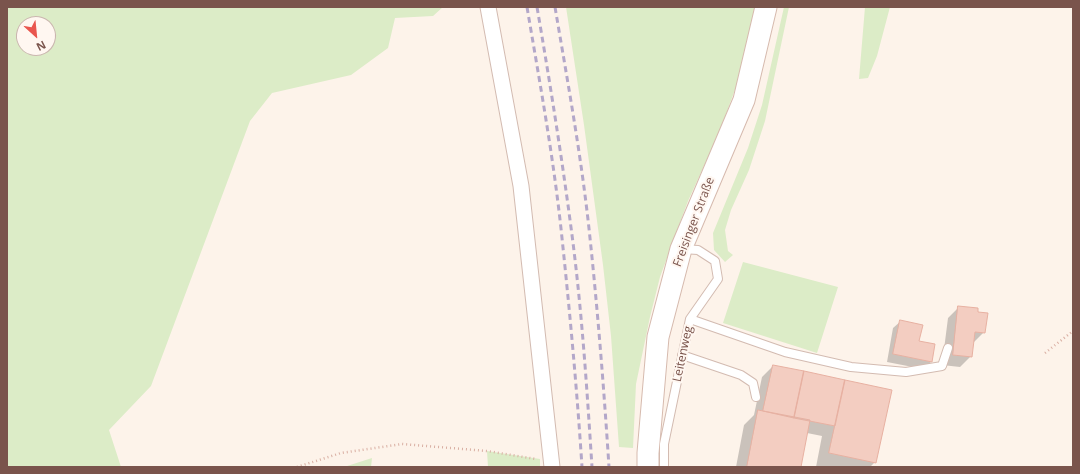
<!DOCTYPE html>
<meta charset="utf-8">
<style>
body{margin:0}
#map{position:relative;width:1080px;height:474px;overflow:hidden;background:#fdf3ea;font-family:"Open Sans",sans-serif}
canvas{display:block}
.frame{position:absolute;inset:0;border:8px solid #7a544c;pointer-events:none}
.north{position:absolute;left:16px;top:16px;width:40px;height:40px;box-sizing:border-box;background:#fff7f1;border:1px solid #cab6af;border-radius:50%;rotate:153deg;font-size:11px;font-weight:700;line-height:16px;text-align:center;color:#7a544c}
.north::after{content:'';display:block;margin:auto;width:14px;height:18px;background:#e9564e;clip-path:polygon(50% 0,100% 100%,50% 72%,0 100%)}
</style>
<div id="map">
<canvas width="1080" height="474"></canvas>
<div class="frame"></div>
<div class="north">N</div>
</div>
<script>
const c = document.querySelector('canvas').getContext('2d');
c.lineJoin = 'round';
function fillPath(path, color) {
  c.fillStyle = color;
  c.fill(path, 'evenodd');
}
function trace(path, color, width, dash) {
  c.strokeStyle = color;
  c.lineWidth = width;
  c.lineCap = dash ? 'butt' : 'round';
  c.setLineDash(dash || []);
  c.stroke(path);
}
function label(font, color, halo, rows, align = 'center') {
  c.font = font + ' "Open Sans",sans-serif';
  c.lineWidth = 4;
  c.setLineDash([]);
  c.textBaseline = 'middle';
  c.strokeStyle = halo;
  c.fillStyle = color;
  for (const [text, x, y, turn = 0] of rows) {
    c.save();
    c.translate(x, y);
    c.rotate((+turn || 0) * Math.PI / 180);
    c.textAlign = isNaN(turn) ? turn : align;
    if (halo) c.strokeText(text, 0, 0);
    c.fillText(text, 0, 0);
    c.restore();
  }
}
fillPath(new Path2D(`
 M7,7H443L433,16L395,18L388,48L351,75L272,93L250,121L151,386L109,430L121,467H7ZM24,24H48V48H24Z
 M566,7H757L743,68L719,133L688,201L660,277L650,317L636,384L633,448L619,447L611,336L603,265L584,125Z
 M784,7H789L765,121L749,170L731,210L725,230L728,251L733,255L725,262L714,250L713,233L748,148L762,105Z
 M865,7H890L877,56L868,78L859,79Z
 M743,262L838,287L817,353L723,323Z
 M487,451L540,459V467H488Z
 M372,458L371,467H344Z`), '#dcecc7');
fillPath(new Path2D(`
 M959,307L984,332L973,343L971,356L960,367L942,365L948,318Z
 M901,321L918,342L931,362L923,369L887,362L893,328Z
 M773,366L875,462L870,467H816L822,436L807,433L800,467H736L744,425L754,415L762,377Z`), '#0003');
const building = new Path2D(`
 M958,306L978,308V312L988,313L985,333L975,332L972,357L953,355Z
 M900,320L923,325L919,341L935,344L932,362L893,354Z
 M773,365L804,371L794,418L763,411Z
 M804,371L845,380L835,426L794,418Z
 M845,380L892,390L876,463L829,453Z
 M758,410L810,420L801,467H747Z`);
fillPath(building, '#f3cdc1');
trace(building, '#e7b0a1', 1);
const service = new Path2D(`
 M690,319L785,352L851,367L906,372L942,366L948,348
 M682,355L741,375L753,383L756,397
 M664,467V444L690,319L718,279L715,261L698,250L682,249`);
const minor = new Path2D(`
 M488,7L521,186L552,467`);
const secondary = new Path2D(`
 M648,467V453L658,337L681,249L744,100L766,7`);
trace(service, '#d3bbb1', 10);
trace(minor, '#d3bbb1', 17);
trace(secondary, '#d6baae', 23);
trace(new Path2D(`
 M1045,353L1073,331
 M297,467L341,453L402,444L487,451L536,459`), '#d9afa3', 2.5, [1, 3]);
trace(service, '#fff', 8);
trace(minor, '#fff', 15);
trace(secondary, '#fff', 21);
trace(new Path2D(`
 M527,7C540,84 554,160 562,238C570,314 577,390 582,467
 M537,7C550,83 562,158 572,235C582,312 587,390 592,467
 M555,7C568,84 582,160 590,238C598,314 604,390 609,467`), '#b3a7c9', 3, [6, 4]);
label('12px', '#7a544c', '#fff7f1', [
 ["Freisinger Straße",694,222,-69],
 ["Leitenweg",683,354,-78]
]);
</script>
